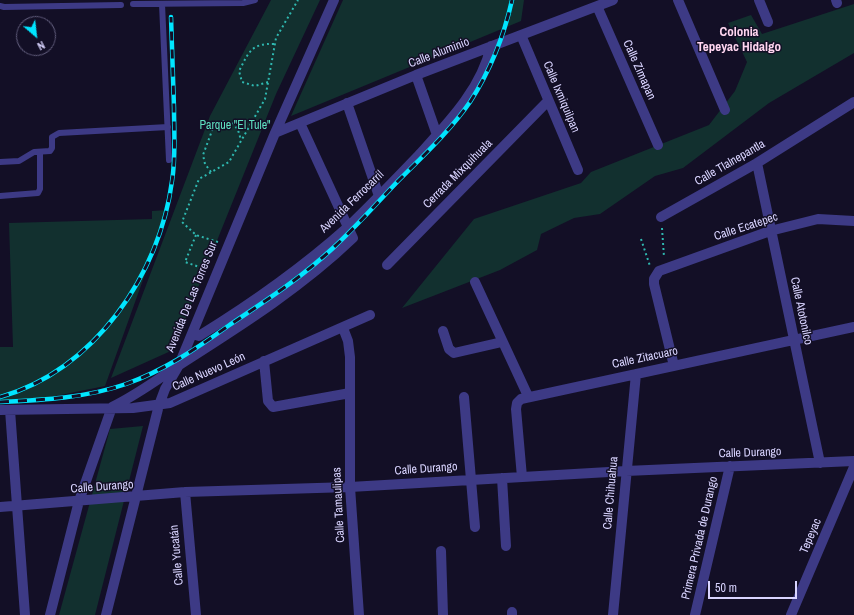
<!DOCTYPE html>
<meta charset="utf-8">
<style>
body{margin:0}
#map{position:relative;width:854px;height:615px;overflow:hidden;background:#130f26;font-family:"Archivo Narrow",sans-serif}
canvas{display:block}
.north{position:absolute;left:16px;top:16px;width:40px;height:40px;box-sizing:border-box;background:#130f26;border:1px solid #625e7d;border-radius:50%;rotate:152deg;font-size:11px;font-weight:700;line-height:16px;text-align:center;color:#d9d4ff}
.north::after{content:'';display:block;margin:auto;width:14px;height:18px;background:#00e5ff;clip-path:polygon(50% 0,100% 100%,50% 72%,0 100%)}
.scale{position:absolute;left:708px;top:581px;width:89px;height:18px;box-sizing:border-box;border:2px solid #d9d4ff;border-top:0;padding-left:5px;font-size:12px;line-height:14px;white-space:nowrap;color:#d9d4ff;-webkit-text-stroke:3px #130f26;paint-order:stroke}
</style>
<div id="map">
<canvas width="854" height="615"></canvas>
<div class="north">N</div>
<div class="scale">50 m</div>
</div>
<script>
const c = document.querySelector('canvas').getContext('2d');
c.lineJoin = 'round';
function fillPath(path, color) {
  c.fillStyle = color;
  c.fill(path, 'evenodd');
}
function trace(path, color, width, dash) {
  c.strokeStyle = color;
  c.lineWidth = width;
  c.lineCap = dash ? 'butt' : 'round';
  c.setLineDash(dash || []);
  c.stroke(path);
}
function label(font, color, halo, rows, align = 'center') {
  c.font = font + ' "Archivo Narrow",sans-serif';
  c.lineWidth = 3;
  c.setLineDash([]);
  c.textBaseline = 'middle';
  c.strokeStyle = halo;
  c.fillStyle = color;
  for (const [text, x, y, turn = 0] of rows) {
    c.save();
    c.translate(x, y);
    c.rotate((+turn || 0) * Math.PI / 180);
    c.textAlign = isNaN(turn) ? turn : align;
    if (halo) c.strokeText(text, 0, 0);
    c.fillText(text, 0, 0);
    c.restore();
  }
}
fillPath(new Path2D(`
 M271,0H320L276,94L173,350L111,378L210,116Z
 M343,0H524L521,21L291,116Z
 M854,4V53L769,103L683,168L655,176L600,214L574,218L541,234L537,250L500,270L402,308L474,219L581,183L591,172L709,125L735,91L747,62L728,23L751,15L762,34Z
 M168,210L105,386L16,404L0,402V347H13L9,223L152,219V211Z
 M143,426L95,615H59L110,429Z`), '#12302f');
trace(new Path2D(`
 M268,82L255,86L242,82L239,71C249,52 251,43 275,44
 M211,172L205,164L203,155L213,128L222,121L233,123L238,130L241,140
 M662,228L664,257
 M196,235L185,262L208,270
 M641,239L650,266
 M218,242L196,235L182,222L199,179L229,162L265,99L276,38L298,0`), '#2fb8b0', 2, [2, 3]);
trace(new Path2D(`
 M133,4L243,3L255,0
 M162,4L169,160
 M0,6L4,7L121,5
 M0,162L19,161L34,152L50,151L52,148V137L59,133L168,127
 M0,196L38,193L40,189V152`), '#3d3a85', 6);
trace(new Path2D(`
 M678,0L725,110
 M759,0L768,22
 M836,0L837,3
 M597,6L658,145
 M521,35L578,170
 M416,75L437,135
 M347,103L379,196
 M275,133L416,75L613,0
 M757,163L820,463
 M661,217L757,163L854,102
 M387,265L548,101
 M475,282L528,396
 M343,328L348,341L350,357V487L359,615
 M443,331L449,349L454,353L502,342
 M192,334L199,336C251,304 302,268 348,227C372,204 395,180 418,156C447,124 481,90 491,46
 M264,361L268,401L273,407L350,393
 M674,366L654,284V279L659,271L770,231L818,219L854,221
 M464,397L475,527
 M112,407C139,394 162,376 187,360C245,323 303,286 353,238L300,123
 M0,410L133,408L170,403L370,315
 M10,410L25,615
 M522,477L516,409L517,403L521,399L854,327
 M502,478L506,546
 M185,492L196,615
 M0,507L185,492L350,487L626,471L854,461
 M441,551L443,615
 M50,615L79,501L112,407
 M106,615L159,405L165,389L179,365L275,133L334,0
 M512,615V612
 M613,615L636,374
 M695,615L730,466
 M791,615L854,467`), '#3d3a85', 10);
const rail = new Path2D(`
 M0,397C94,371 160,274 172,181C176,157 174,132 174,108C173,78 172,47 171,17
 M0,402C42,400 86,398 126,384C163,371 196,349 228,326C264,302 301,278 333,248C356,227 377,203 398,181C423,156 450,131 470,102C490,71 504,36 512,0`);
trace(rail, '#00e5ff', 4.5);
trace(rail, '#130f26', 3, [9]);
label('12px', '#d9d4ff', '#130f26', [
 ["Calle Aluminio",439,53,-21],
 ["Calle Zimapan",639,70,66],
 ["Calle Ixmiquilpan",561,97,67],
 ["Calle Tlalnepantla",730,163,-30],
 ["Cerrada Mixquihuala",458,174,-45],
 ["Avenida Ferrocarril",352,202,-44],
 ["Calle Ecatepec",746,227,-18],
 ["Avenida De Las Torres Sur",192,297,-68],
 ["Calle Atotonilco",801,311,78],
 ["Calle Zitacuaro",645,358,-12],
 ["Calle Nuevo León",209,372,-24],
 ["Calle Durango",750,453,-2],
 ["Calle Durango",426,469,-4],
 ["Calle Durango",102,487,-4],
 ["Calle Chihuahua",611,493,-85],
 ["Calle Tamaulipas",339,505,-93],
 ["Tepeyac",811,536,-67],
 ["Primera Privada de Durango",700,538,-77],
 ["Calle Yucatán",177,555,-95]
]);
label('12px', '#5fe0c0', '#130f26', [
 ["Parque \"El Tule\"",235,126]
]);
label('bold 13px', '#ffd6f0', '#130f26', [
 ["Colonia",739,33],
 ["Tepeyac Hidalgo",739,48]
]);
</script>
